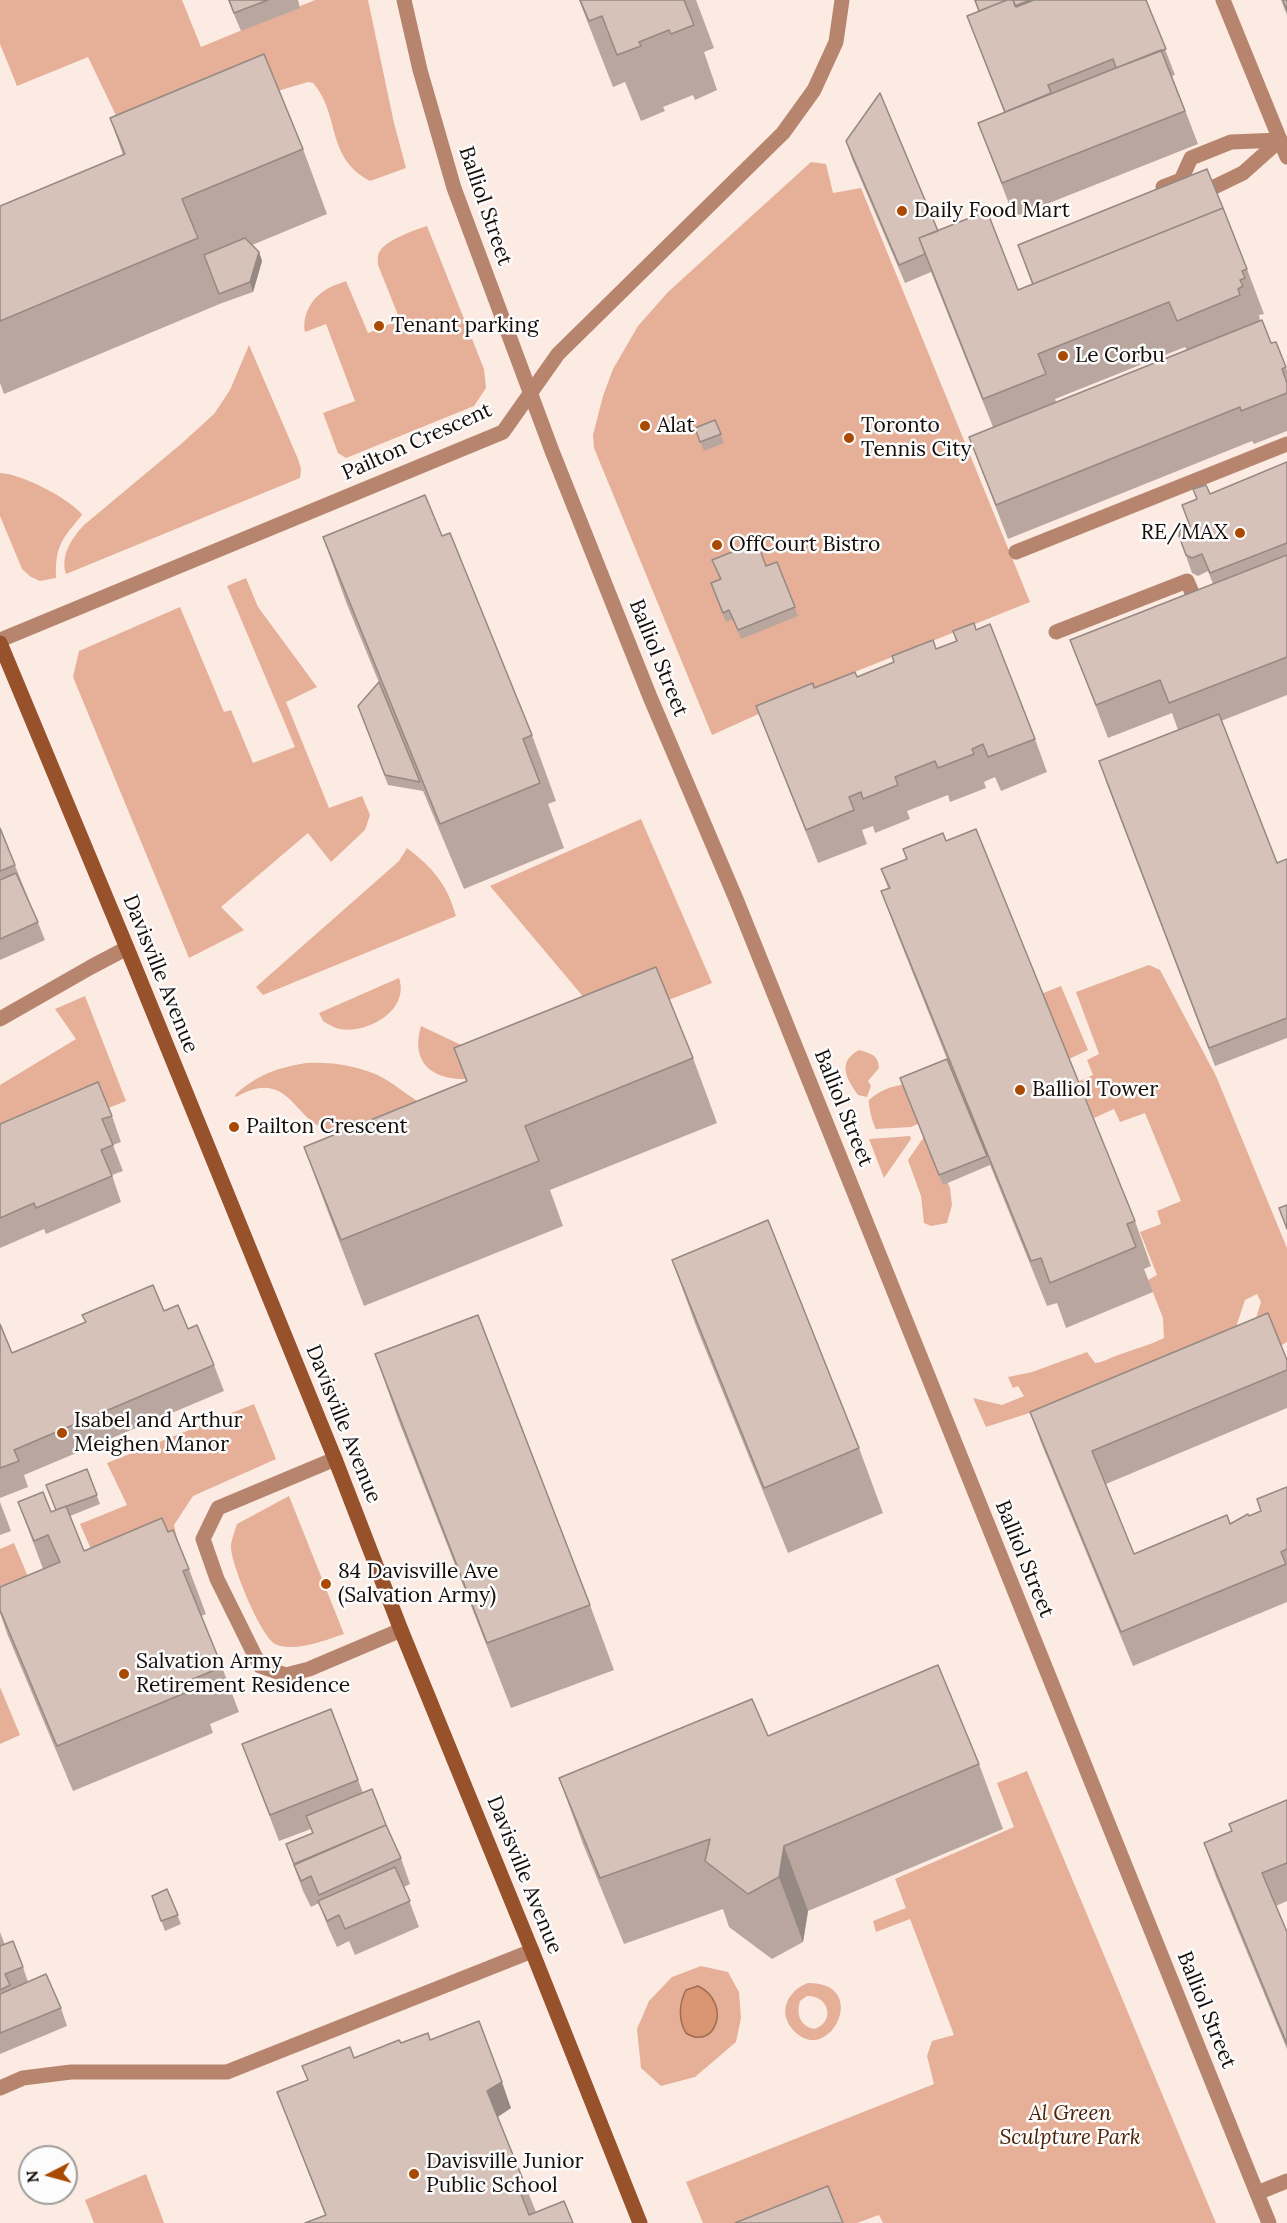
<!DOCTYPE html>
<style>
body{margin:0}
#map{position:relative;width:1287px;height:2223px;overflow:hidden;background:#fcebe3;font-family:Lora,serif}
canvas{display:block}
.north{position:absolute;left:18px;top:2145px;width:60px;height:60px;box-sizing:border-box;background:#fcfcfc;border:2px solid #9f9c9b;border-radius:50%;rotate:264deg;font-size:16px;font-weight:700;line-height:24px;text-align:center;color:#140d0a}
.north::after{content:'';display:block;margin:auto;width:21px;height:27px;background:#aa4901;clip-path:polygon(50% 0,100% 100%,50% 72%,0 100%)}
</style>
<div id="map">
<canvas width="1287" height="2223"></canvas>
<div class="north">N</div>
</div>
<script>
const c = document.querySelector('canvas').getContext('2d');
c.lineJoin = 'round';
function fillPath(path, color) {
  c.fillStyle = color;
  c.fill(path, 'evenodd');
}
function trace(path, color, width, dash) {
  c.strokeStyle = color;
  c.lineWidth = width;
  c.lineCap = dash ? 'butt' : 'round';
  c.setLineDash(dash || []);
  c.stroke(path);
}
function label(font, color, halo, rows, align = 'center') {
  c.font = font + ' Lora,serif';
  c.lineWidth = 5;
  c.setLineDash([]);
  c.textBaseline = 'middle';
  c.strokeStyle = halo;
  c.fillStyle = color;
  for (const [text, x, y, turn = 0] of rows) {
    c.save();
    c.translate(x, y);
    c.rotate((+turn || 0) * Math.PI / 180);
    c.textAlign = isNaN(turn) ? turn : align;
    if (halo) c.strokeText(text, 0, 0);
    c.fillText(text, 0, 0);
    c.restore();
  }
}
fillPath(new Path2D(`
 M0,0H182L201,47L315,0H368L394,123L406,168L370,181C325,157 341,115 313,83L308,82L281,90L251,108L123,130L88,57L17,86L0,44Z
 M811,162L826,164L833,193L861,188L1030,602L832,681L712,735L594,448L593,435L603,396L613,369L638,326L668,292Z
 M427,226L484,369L486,388L474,406L346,458L338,453L323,413L355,401L326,324L305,332C302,317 310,300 324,291C330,286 339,284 346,281L368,333L400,320L378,265C378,260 377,255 380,251C386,240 415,230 427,226Z
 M249,345L298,459L301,469L300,478L66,574C60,555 72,538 84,525L181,444L214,414L230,390Z
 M0,473C22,474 66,497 81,513L82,515C62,539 55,546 56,578L40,581L31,577L22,569L0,516Z
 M246,578L258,607L317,687L286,702L329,808L362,796L370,815L365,830L331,862L308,833L221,907L244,930L189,958L73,677L79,651L180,607L224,712L231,710L253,763L295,747L227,586Z
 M641,819L712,983L590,1031L586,1000L490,886Z
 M407,848C433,868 447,884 456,916L263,995L256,987L399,861Z
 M1149,965L1160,970L1216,1076L1287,1248V1342L1280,1346L1253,1328L1261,1302L1257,1294L1245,1300L1237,1324L1239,1333L1076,1398L986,1427L973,1398L1002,1405L1024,1396L1018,1386L1013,1388L1008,1377L1032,1372L1087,1352L1095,1363C1105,1362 1109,1358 1118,1355C1134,1349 1148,1346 1164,1338L1163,1318L1148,1280L1157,1275L1140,1232L1161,1224L1157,1211L1181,1201L1145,1113L1120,1122L1114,1109L1094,1118L1079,1081L1093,1075L1087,1060L1099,1054L1076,992Z
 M399,978C410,1010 368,1034 340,1029C334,1028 328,1024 323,1021L319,1013Z
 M1061,986L1088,1050L1067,1060L1041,994Z
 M85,996L126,1101L0,1151V1085L76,1039L55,1009Z
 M421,1026L491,1059C485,1065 478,1074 470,1078C464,1080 457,1079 451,1078C422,1073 413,1053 421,1026Z
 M859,1050C871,1054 878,1054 879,1068L868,1081L871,1086L867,1097L858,1095C846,1078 837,1062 859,1050Z
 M307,1063C333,1062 362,1066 385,1079C399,1087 410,1098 425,1105C398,1114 359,1133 331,1130C294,1125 291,1065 236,1097L235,1095C256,1075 279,1067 307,1063Z
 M907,1084L922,1122L911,1127L876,1129C873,1124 868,1106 869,1100C880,1090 892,1086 907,1084Z
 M926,1134L950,1188L952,1205L947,1223L931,1226L924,1223L921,1196L908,1160Z
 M910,1136L911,1139L884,1178L869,1139Z
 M254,1404L276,1459L193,1496L174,1525L180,1551L105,1581L80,1524L127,1505L107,1463Z
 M289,1496L344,1634C326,1640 293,1653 275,1644C260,1635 231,1564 231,1547C231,1540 235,1531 237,1524Z
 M14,1543L36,1596L0,1611V1549Z
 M0,1687L20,1735L0,1744Z
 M1027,1771L1216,2223H883L879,2215L857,2223H703L686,2182L934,2084L927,2056L932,2041L954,2035L910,1919L876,1932L873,1921L906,1908L895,1879L1014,1827L997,1783Z
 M701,1966L728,1972L739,1992L741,2018L736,2042L695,2077L661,2086L641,2068L637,2029L649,2001L672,1977Z
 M808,1983C872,1982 829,2069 793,2030C777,2012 788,1990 808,1983ZM807,1996C829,1995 836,2022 814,2029C800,2026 796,2014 800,2001Z
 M146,2174L164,2223H94L85,2200Z`), '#e5b097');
const water = new Path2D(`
 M698,1986C733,2003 715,2052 686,2033C678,2020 679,2003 686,1990Z`);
fillPath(water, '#da9572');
trace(water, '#9f6c53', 1.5);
trace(new Path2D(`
 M1163,187L1181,180L1191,158L1231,142L1280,140L1243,173L1208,190L1198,186
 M1016,552L1287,444
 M1056,632L1187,581L1199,609
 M0,1019L91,967L127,948
 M335,1459L218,1508L203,1539L217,1579L260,1666L286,1675L309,1669L401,1630
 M0,2088L23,2078L71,2072H227L532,1951
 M1257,2193L1287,2181`), '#b7856d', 15);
trace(new Path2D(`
 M404,0L420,70L454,188L552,451L650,697L736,899L1269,2223
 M1223,0L1287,157
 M0,640L503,432L558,354L783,133L814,90L836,42L842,0`), '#b7856d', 15);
trace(new Path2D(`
 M0,643L127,948L335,1459L401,1630L532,1951L640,2223`), '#97512b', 15);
fillPath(new Path2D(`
 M228,0H298L300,8L241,31Z
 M579,0H696L714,48L704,52L717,90L695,100L693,95L663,107L665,111L641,121L625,82L613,87Z
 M974,0H1146L1175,75L1172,76L1198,144L1014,217L978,123L1004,112L967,16L979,12Z
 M1281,0H1287V15Z
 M110,118L303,149L327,214L252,245L259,252L262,261L253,292L222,303L4,394L0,383V206L123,155Z
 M846,141L938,231L1018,290L1032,284L1018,245L1247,269L1264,314L1259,315L1260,320L1271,343L1276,342L1287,370V431L1254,444L1252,441L1008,539L969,437L993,427L931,272L905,283L852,159ZM1185,347L1187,350L1056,402L1055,399Z
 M715,420L724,443L704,451L695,428Z
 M1287,462V695L1221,721L1277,863L1287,859V1038L1215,1066L1105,779L1178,730L1172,713L1108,738L1070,640L1213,584L1208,571L1198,576L1192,573L1179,536L1189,526L1197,499L1193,489L1210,494Z
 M442,536L532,735L556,801L548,804L564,848L464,889L423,791L388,785L358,706L380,685L346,602L323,537Z
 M712,560L766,566L777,562L798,616L741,639L733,619L726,622L714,592L720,580Z
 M976,630L1035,739L1047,772L1001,791L995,777L984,782L986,788L950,802L948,795L907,811L910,819L875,833L873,826L862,830L867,844L818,863L769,739L756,706L814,688L857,677L936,649L956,641L953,631Z
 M0,828L45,940L0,960Z
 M946,841L1135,1221L1151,1266L1144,1269L1153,1292L1066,1328L1057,1303L1047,1306L990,1165L943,1185L903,1087L947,1059L898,936L881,891L888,888L881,869L906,859L903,849Z
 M454,1048L693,1058L717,1123L550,1190L563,1226L364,1306L328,1212L304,1147L466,1081Z
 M112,1116L121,1142L113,1145L123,1171L112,1175L121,1202L46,1234L44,1229L0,1248V1124Z
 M672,1260L859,1448L883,1513L788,1553L696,1326Z
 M164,1311L188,1329L214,1365L224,1391L24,1475L28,1487L0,1498V1324L12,1353L85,1322L82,1315Z
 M375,1354L590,1605L614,1670L511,1708L398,1419Z
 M1287,1360V1408L1106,1484L1134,1554L1230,1524L1261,1511L1287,1487V1602L1133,1666L1042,1445L1030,1412Z
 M87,1469L100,1504L70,1516L84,1551L168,1532L189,1569L206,1614L201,1616L222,1667L239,1712L210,1724L213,1733L73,1791L8,1636L0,1613V1587L43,1569L18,1502L51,1512L55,1510Z
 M0,1502L11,1531L0,1535Z
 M331,1709L363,1793L386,1825L401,1858L410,1884L404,1887L419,1927L355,1955L349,1941L337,1947L328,1927L319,1903L311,1907L303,1891L286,1844L312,1834L311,1829L279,1841L242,1744Z
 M768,1736L979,1764L1003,1829L808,1911L803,1942L772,1959L729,1927L723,1909L624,1944L583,1844L559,1778Z
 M1287,1800V1901L1276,1906L1287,1932V2049L1216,1877L1204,1843L1232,1831L1229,1824Z
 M167,1889L181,1924L165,1931L152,1896Z
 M0,1932L5,1945L23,1967L28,1982L61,2008L67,2026L0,2054Z
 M430,2040L511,2108L498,2117L536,2212L573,2223L325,2215L277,2092L308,2080L302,2066L354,2058L401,2043Z`), '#b9a79f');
fillPath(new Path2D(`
 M259,252L262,261L253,292L250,282Z
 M784,1846L808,1911L803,1942L779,1877Z
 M502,2082L511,2108L497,2117L487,2091Z`), '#968882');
const building = new Path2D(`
 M229,0H268L234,13Z
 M580,0H684L694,25L671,34L669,30L639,42L641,46L617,55L602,16L589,21Z
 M975,0H1007L979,11Z
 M1007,0H1013L1016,7L1034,0H1146L1166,49L1116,68L1113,59L1048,85L1051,93L1005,112L967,16Z
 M1013,0H1030L1015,6Z
 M1283,0H1287V11Z
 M1161,50L1185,111L1002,183L978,123Z
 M264,54L303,149L182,199L198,238L0,321V206L125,154L110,118Z
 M880,93L938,231L919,238L925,254L899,265L846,141Z
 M1207,169L1223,208L1033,284L1018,245Z
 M1223,208L1247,269L1242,271L1245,278L1240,280L1243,286L1238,289L1240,295L1177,321L1169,302L1038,354L1046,374L983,399L919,238L987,211L1018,290Z
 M245,238L259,252L250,282L219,294L204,255Z
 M1262,320L1271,343L1276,342L1286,367L1282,369L1287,383V393L1241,411L1240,407L996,505L969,437Z
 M715,420L721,434L700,442L695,428Z
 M1287,462V543L1210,573L1202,554L1192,558L1186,555L1179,536L1180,529L1190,526L1182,505L1197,499L1193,489L1206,485L1210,494Z
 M425,495L442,536L450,533L532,735L523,739L540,783L440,824L323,537Z
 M757,542L766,566L777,562L795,607L738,630L729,610L723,613L711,583L721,579L712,560Z
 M1287,555V657L1169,703L1160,680L1096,705L1070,640Z
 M974,623L976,630L990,624L1035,739L988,757L983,744L972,749L974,754L938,768L935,761L895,777L898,785L863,799L861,792L849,797L854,810L806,830L756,706L813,683L814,688L855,672L857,677L894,662L892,656L933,640L936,649L957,641L953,631Z
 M379,682L420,782L385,775L358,706Z
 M1219,714L1277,863L1287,859V1018L1209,1048L1099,761Z
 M0,828L15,865L0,871Z
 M976,829L1135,1221L1127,1224L1136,1247L1050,1283L1041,1258L1031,1261L881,891L890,888L881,869L907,859L903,849L943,833L946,841Z
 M16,873L38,922L0,939V880Z
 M656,967L693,1058L525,1126L539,1161L341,1240L304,1147L467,1081L454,1048Z
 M947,1059L987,1156L939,1175L900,1078Z
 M98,1082L112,1116L102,1119L113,1145L101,1150L112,1176L36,1208L34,1203L0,1218V1124Z
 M1287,1205V1229L1279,1208Z
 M768,1220L859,1448L764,1488L672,1260Z
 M153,1285L164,1311L178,1305L188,1329L197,1325L214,1365L14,1450L19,1461L0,1468V1324L12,1353L86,1322L82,1315Z
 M1268,1313L1287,1360V1370L1092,1451L1134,1554L1227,1515L1230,1524L1248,1514L1249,1516L1261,1511L1257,1499L1287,1487V1549L1281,1552L1286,1564L1121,1632L1030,1412Z
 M478,1315L590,1605L487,1643L375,1354Z
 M87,1469L97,1495L56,1510L46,1485Z
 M43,1492L51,1512L66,1506L84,1551L162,1518L168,1532L173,1530L189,1569L183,1571L222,1667L193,1679L197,1688L57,1746L0,1610V1587L60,1562L48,1535L34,1541L18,1502Z
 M938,1665L979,1764L784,1846L779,1877L748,1894L705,1861L710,1839L600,1878L559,1778L752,1699L768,1736Z
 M331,1709L358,1780L270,1815L242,1744Z
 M372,1789L386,1825L294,1864L286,1844L313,1833L306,1816Z
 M1287,1800V1863L1262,1873L1287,1932V2044L1204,1843L1232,1831L1229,1824Z
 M386,1825L401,1858L319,1895L311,1876L301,1881L294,1865Z
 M395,1867L410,1901L345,1929L339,1915L327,1921L318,1901Z
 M167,1889L178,1915L161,1921L152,1896Z
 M13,1941L23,1967L5,1974L10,1985L0,1990V1946Z
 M46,1974L61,2008L0,2033V1994Z
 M479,2021L502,2082L487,2091L526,2187L519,2189L529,2215L564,2201L573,2223H305L326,2215L277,2092L308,2080L302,2066L350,2047L354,2058L399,2040L401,2043L428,2033L430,2040Z
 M828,2186L843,2223H735Z`);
fillPath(building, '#d7c2b9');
trace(building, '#968882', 1.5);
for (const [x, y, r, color] of [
 [902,211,6,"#aa4901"],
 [379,326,6,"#aa4901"],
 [1063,356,6,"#aa4901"],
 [645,426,6,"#aa4901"],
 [849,438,6,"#aa4901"],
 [1240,533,6,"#aa4901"],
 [717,545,6,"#aa4901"],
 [1020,1090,6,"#aa4901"],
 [234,1127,6,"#aa4901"],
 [62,1433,6,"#aa4901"],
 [326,1584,6,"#aa4901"],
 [124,1674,6,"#aa4901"],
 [414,2174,6,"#aa4901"]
]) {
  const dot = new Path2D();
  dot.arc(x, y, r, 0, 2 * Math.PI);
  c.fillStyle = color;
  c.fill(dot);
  trace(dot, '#fcfcfc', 2);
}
label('21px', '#140d0a', '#fcfcfc', [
 ["Balliol Street",485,206,71],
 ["Pailton Crescent",417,442,-24],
 ["Balliol Street",658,658,68],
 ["Davisville Avenue",160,974,68],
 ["Balliol Street",843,1108,68],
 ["Davisville Avenue",343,1424,68],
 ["Balliol Street",1024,1559,68],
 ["Davisville Avenue",524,1875,68],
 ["Balliol Street",1206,2010,68]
]);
label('21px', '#140d0a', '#fcfcfc', [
 ["Daily Food Mart",914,211],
 ["Tenant parking",391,326],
 ["Le Corbu",1075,356],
 ["Alat",657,426],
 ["Toronto",861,426],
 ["Tennis City",861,450],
 ["RE/MAX",1228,533,"right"],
 ["OffCourt Bistro",729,545],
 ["Balliol Tower",1032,1090],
 ["Pailton Crescent",246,1127],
 ["Isabel and Arthur",74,1421],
 ["Meighen Manor",74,1445],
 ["84 Davisville Ave",338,1572],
 ["(Salvation Army)",338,1596],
 ["Salvation Army",136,1662],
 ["Retirement Residence",136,1686],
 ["Davisville Junior",426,2162],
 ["Public School",426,2186]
], 'left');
label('italic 21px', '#4d2106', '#fcfcfc', [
 ["Al Green",1070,2114],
 ["Sculpture Park",1070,2138]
]);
</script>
